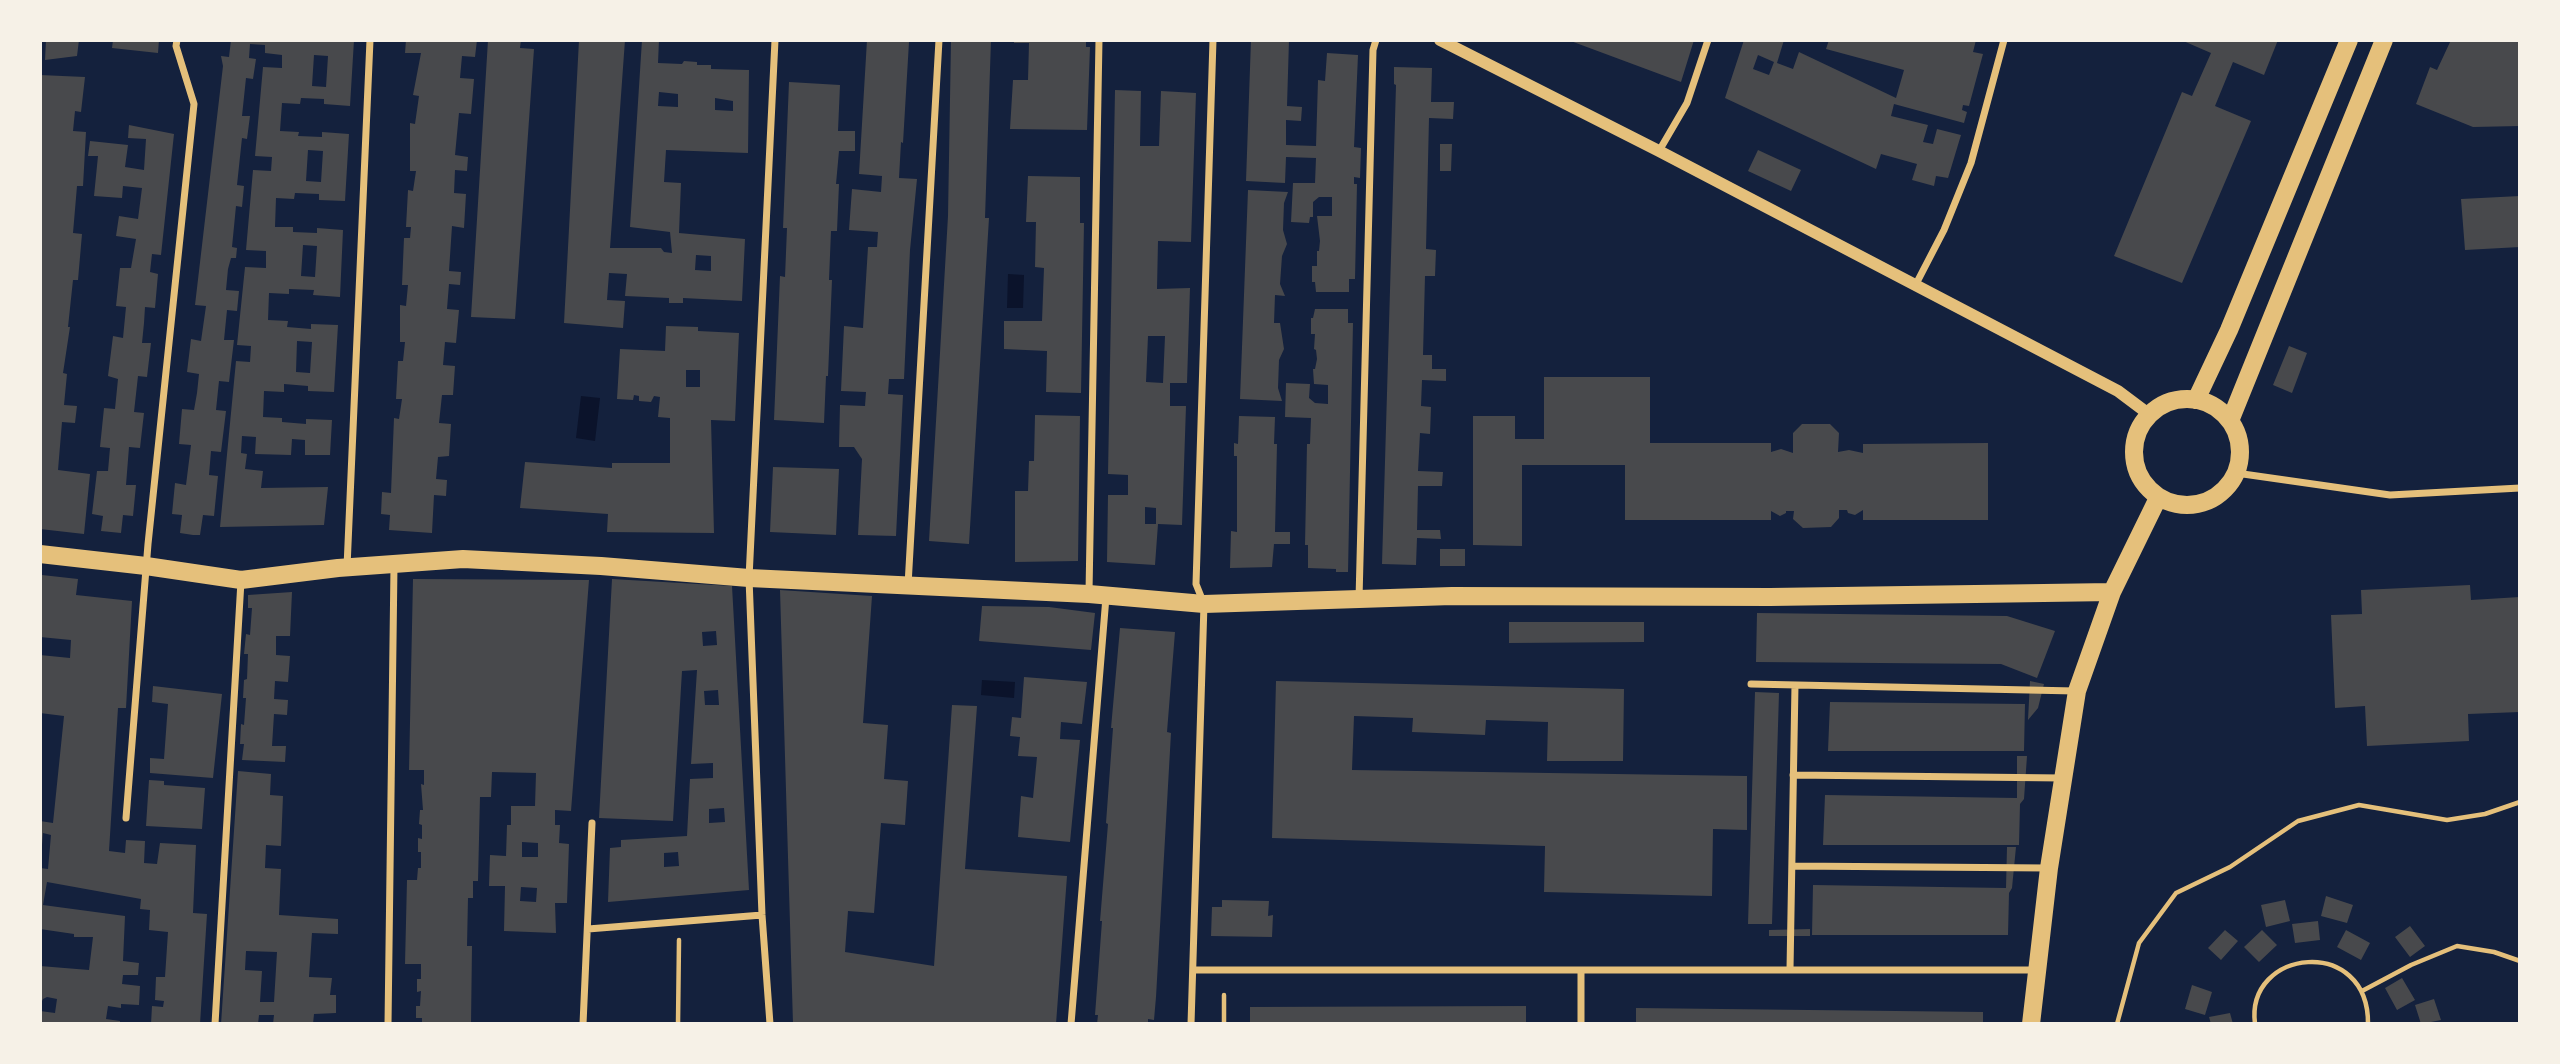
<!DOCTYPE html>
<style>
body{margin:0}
#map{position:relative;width:2560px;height:1064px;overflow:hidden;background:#14213d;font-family:Signika,sans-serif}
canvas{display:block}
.frame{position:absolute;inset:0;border:42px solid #f6f1e7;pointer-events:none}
</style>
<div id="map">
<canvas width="2560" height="1064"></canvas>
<div class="frame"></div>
</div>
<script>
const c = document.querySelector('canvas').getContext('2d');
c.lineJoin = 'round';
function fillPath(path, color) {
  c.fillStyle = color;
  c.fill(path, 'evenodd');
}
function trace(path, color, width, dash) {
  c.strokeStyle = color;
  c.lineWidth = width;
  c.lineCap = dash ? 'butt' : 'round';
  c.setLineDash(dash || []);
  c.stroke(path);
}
fillPath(new Path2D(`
 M1008,274L1024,275L1023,308H1007Z
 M581,396L600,398L595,441L576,438Z
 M982,680L1015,682L1014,698L981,695Z`), '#0b132b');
fillPath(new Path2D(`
 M46,40H79L77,56L45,60Z
 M113,40H159L158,53L112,48Z
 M231,40H354L350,106L324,104V99L301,98L300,104L282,103L280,131L299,132L298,136L322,137V132L349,134L345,201L319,200V194L295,193L294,199L276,198L275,227H293V232L317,233V228L343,230L340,297L313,295L314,290L289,289V294L269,293L268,320L288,321L287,327L311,329V324L338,325L334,392L308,391V386L284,384V392L264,391L263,417L282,418V422L306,424V419L332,420L330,455H305V440L292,439L291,455L255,454L256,437L242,436L241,453L247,454L245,469L263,471L261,488L328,487L324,525L220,527L236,361L250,362L251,346L237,345L245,267L266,268V251L246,250L253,170L271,171L272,157L255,156L263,67L282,68V55L265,53V45L250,44L249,58L256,59L253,79L246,78L242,116H250L247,139L242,138L237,185L244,186L242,207L236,206L232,247L237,248L236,258H231L228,269L226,290L239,291L237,311L227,310L224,340H234L229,382L219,381L216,410L226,411L221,452L211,451L209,475L218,476L214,516L203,515L200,535H193L180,533L182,515L172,514L175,483L186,485L191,445L179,444L182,409L194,410L197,393L199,374L187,372L191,339L201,341L206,306L195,305L223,66L221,56L229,57ZM314,55L328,56L326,87L312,86ZM308,150L323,151L321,182L306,181ZM303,245L317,246L315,277L301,276ZM297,341L312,342L310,373L296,372Z
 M406,40H477L475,57L462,56L460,78L474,79L471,114L459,113L455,155L468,157L467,171L455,170L454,193L466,194L464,228L452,226L449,271L461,272L460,285L449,284L447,309L459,310L456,343L445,342L443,365L455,366L453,395H442L439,423L451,424L449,456L438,457L436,479L447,480L446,496L434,495L432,533L389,530L390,515L381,514L382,492L391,493L394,418L399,419L402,399H396L398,361H403L405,342H400V305L406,306L408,285H402L404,238H410L411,227H406L408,190L413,191L416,171H410V123L415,124L419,96L413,95L421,53H405Z
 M488,40H521L520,48L534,49L515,319L471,317Z
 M579,40H625L610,248H661L664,252L672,253L670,232L630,227L642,40H659L658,63L682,64L684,61L697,62V65H711V69L749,70L748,153L666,150L664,182L681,183L679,233L745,239L742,301L683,298V303H669V298L625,296L627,274L609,273L607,300L625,301L623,328L564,323ZM659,92L678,94V107L658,106ZM715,98L733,101V111L715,110ZM696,255L711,256V271L695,270Z
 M867,40L909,42L903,143L901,142L899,178L917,179L910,250L904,379H889L888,394L903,395L896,536L858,535L862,459L854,447H839L840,405L865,406L866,392L841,391L844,326L863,328L868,247H877L878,232L849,230L852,189L881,192L882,176L859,174Z
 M951,40H991L985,218H989L969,544L929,541L948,216Z
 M1014,40H1086V47H1090L1087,130L1010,129L1013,80H1028L1029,43H1014Z
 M1251,40H1289L1287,106L1302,107L1301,121L1286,120V145L1316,146L1318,80L1325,81L1327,53L1358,55L1354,147L1361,148L1360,178L1354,177V184H1357L1355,279H1349V292H1316L1315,282H1312V266H1317V251H1319L1320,241L1317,216H1332V197H1319L1313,202V217H1310L1309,223L1291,222L1293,183H1315L1316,158L1286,157L1285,183L1246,181Z
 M1568,40H1694L1681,82Z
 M1744,40H1784L1777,63L1793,69L1799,52L1896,98L1904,70L1826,49L1829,40H1976L1973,52L1983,54L1969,106L1963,105L1962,110L1967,112L1964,123L1894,104L1891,116L1928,125L1923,142L1933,144L1937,129L1961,135L1948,178L1936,176L1934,186L1912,180L1917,164L1881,154L1876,169L1725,98ZM1758,55L1774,62L1769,75L1753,69Z
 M2181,40H2278L2264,75L2233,62L2215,106L2251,121L2182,283L2114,256L2182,92L2192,96L2211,53Z
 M2451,40H2520V126L2473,127L2416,104L2430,67L2437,70Z
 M1394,67L1432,68L1431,102H1454L1453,119L1429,118L1426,249L1436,250L1435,276H1425L1423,355H1432V369H1446V381L1422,380L1421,406L1431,407L1430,434L1420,433L1418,471L1443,472L1442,486H1418L1417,530H1440L1441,539L1417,538L1416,565L1382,564L1396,85L1394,84Z
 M40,75L85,77L81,112L75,111L73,131L86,132L83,186H77L73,233L82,234L78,280H73L68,327H70L63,373L67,374L64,405L77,406L75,423L62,422L58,470L90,474L84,534L40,529Z
 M789,82L840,85L838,131H855V151H839L836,184H839L837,231H831L829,280H832L828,376H826L824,423L774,420L780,276L785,277L787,228H783Z
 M1115,90L1141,91L1140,146H1159L1161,91L1196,93L1191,242L1158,241L1157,289L1190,288L1187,383H1170V406H1186L1182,525L1158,524L1155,565L1107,562L1108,495H1128V475L1108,474ZM1148,336H1165L1163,383L1146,382ZM1145,507L1156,508V524H1145Z
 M129,125L174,134L161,255L152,254L150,272L158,274L155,308L145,307L144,323L142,343H151L147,377L138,376L134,412L144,413L140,448L129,447L126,485H136L133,516L123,515L121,533L101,531L103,516L92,514L97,471H108L110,448L100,447L104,408L115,409L118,379L108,376L113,336L123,338L126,307L116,306L120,268H131L136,239L116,236L119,216L138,219L142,188L123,186L122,198L94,196L98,156H88L90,141L128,145L125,167L144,170L146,139L128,138Z
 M1440,144H1452L1451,171H1440Z
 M1758,150L1801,170L1791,191L1748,171Z
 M1028,176L1080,177V223H1084L1081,393L1046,392L1047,351L1004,349V321H1042L1044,268L1035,267L1036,222H1026Z
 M1248,190L1288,192L1284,203L1283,230L1287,244L1282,256L1280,284L1285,296L1275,295L1274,323H1280L1284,349L1279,360L1278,388L1282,401L1240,399Z
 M2520,196V247L2465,250L2461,199Z
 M1315,309H1348V323H1353L1348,572H1336V569L1308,568V545H1305L1307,444H1310L1311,418L1285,417L1286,383L1310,384L1309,398L1315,403L1328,404V385L1314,384L1313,369H1315L1317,359L1316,350L1314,349L1315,334H1311V318H1313Z
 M666,326L698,327V331L739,333L735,421L711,420L714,533L607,532L608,514L520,508L525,462L612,468V463H670V418L658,417L660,397L654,396L651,402L639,401V396L634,395L633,400L617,399L620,349L665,351ZM686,370H700V387H686Z
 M2289,346L2307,353L2292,393L2273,385Z
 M1544,377H1650V443H1771V452L1781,449L1793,453V433L1802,424H1830L1839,433L1838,452L1849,450L1863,453V444L1988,443V520H1863V510L1855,515L1848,513L1847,510H1839V518L1831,527L1803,528L1793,519L1794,511H1786V513L1780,516L1771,511V520H1625V465H1522V546L1473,545V416H1515V439H1544Z
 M1035,415L1080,416L1078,561L1015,562V491H1028L1029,461H1034Z
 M1239,416L1275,417L1274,444H1277L1275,532H1290V544H1274L1272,567L1230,568L1231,531L1237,532V456H1234V443L1238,444Z
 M773,467L839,469L836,535L770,532Z
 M1440,549H1465V566H1440Z
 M42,575L78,579L76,595L132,601L126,708H118L109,851L125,853L126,840L145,841L144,863L157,864L160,843L196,845L193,913L207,914L200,1024H151L152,1006L163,1007L164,1001L155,1000L156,977H165L168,932L149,930L150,910L140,909L141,899L47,882L43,905L125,916L123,961L139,963L138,975H123L122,984L140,986L139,1005L121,1004V1008L108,1006L106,1019L120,1021V1024H40V1011L55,1013L57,999L47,997L43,999L40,1005V966L89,970L93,937H74V934L40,929V868L48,869L51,835L43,833L42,845H40V821L53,823L64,716L40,713V655L70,658L71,640L40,637Z
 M413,579L589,580L571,811L555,810V825H560L559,843L569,844L567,903H555L556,933L504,931L505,886H489L490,855L506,856L507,825H511V806H535L536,773L492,772L491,797H480L478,881H473V898H468L467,946H472L471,1024H422V1018H416V1006H420L421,991L417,992V979H421V964H405L407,880H417L418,868H421V852H418V838L422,839V825L419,824L420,810H423L421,784L424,785V770H409ZM522,842L538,843V857H522ZM521,887L537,888L536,902L520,901Z
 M612,579L732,586L749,890L608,902L610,848L621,847V840L687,836L690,779L713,778V763L691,764L697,670L682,671L673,821L599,818ZM716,631L717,645L703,646L702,632ZM718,690L719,705H705L704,691ZM724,808L725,822L709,823V809ZM678,852L679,866L664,867V853Z
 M2470,585L2471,600L2520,597V712L2468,714L2469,741L2367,746L2365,706L2335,708L2331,615L2362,614L2361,590Z
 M780,590L872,596L863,723L888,725L884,779L908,781L905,825L881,823L874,913L848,911L845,952L934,966L952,705L977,706L965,869L1067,876L1056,1024H793Z
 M292,592L290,636H276V655L290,656L288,682L275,681L274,699L288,700L287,715L274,714L272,746H286L285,762L242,760L244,744H240L241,724L244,725L246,698H243L244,680L247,679L248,654H244L246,634L250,635L252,608H248V595Z
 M982,606L1049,607L1095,613L1091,650L979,641Z
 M1757,613L2007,616L2055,631L2037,678L2001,664L1756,662Z
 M1509,622H1644V642L1509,643Z
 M1120,628L1175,632L1167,732L1171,733L1156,997L1154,1020L1148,1019V1024H1097L1098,1015H1095L1102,921H1100L1108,824L1106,823L1113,728H1111Z
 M1024,677L1087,682L1082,724L1061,722L1060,739L1080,740L1070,842L1018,837L1021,796L1033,798L1037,757L1018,756L1020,737L1010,736L1012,717L1021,718Z
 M1276,681L1624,689L1623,761H1547L1548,722L1486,720L1485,735L1412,732L1413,718L1354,716L1352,770L1747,776V830L1713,829L1712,896L1544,892L1545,846L1272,838Z
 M2030,681L2044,684L2038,708L2028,720Z
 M153,686L222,694L213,778L150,773V758L164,759L168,704L152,702Z
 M1755,692L1779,693L1772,924H1748Z
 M1830,702L2025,704L2024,751H1828Z
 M2017,756H2027L2024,799L2020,804L2019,845H1823L1825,795L2017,798Z
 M238,771L271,774L270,795L283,796L281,846L266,845L265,868L281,869L279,915L338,919V934L312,933L309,977L332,978L330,995H336V1013L314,1014L313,1024H273L274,1015H259L258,1024H221ZM246,951L277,952L274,1002H260L262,971L245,970Z
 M149,780L164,781V785L205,788L202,829L146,826Z
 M2007,847H2016L2012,888L2009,893L2008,935H1812L1813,885L2006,888Z
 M2326,896L2353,905L2347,923L2321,916Z
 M1222,900L1269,901L1268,916L1273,915L1272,937L1211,936L1212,907H1222Z
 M2285,900L2290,921L2266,927L2261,905Z
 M2318,921L2320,940L2295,943L2292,924Z
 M2410,926L2425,946L2410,957L2395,937Z
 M1810,929V936H1769V930Z
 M2225,930L2238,941L2221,960L2208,948Z
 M2262,930L2277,945L2259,962L2244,947Z
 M2346,930L2370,943L2361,960L2337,947Z
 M2402,978L2415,1000L2397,1010L2385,988Z
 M2192,985L2212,992L2205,1015L2185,1009Z
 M2434,999L2441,1020L2421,1024L2415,1005Z
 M1526,1006V1024H1250V1007Z
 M1636,1008L1983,1012V1024H1636Z
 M2230,1013L2233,1024H2211L2209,1017Z`), '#48494c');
trace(new Path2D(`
 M2362,991L2411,965L2457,946L2494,952L2520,961
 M678,1024L679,940
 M1224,1024V995
 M2117,1024L2139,943L2176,893L2230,867L2298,821L2359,805L2447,820L2485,814L2520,802
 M2255,1024C2245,948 2369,935 2368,1024`), '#e5c07b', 4.5);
trace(new Path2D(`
 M1659,151L1687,103L1708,40
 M1915,286L1944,230L1971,163L2004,40
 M2236,473L2390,495L2520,488
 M347,567L370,40
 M908,585L939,40
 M1089,592L1099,40
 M1359,599L1373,50L1376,40
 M1751,684L2075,691
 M1793,775L2062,778
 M126,818L148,544L194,104L176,46L177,40
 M1792,866L2047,868
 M588,929L762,915
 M1790,969L1795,685
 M1193,970H2037
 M1581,970V1024
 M215,1024L241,581
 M388,1024L394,566
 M583,1024L592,823
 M770,1024L762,915L749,578L775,40
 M1071,1024L1106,597
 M1191,1024L1204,604L1196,584L1213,40`), '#e5c07b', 7);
trace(new Path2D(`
 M1440,40L1659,151L2118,391L2150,415`), '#e5c07b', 12);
trace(new Path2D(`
 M2134 452a53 53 0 1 1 106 0a53 53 0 1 1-106 0Z
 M2196,400L2229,330L2349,40
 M2230,421L2384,40
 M40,554L146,566L241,580L338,568L463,559L601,566L749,578L1089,594L1204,604L1452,596L1770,597L2112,592
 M2031,1024L2049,868L2077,691L2112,592L2158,498`), '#e5c07b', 18);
</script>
